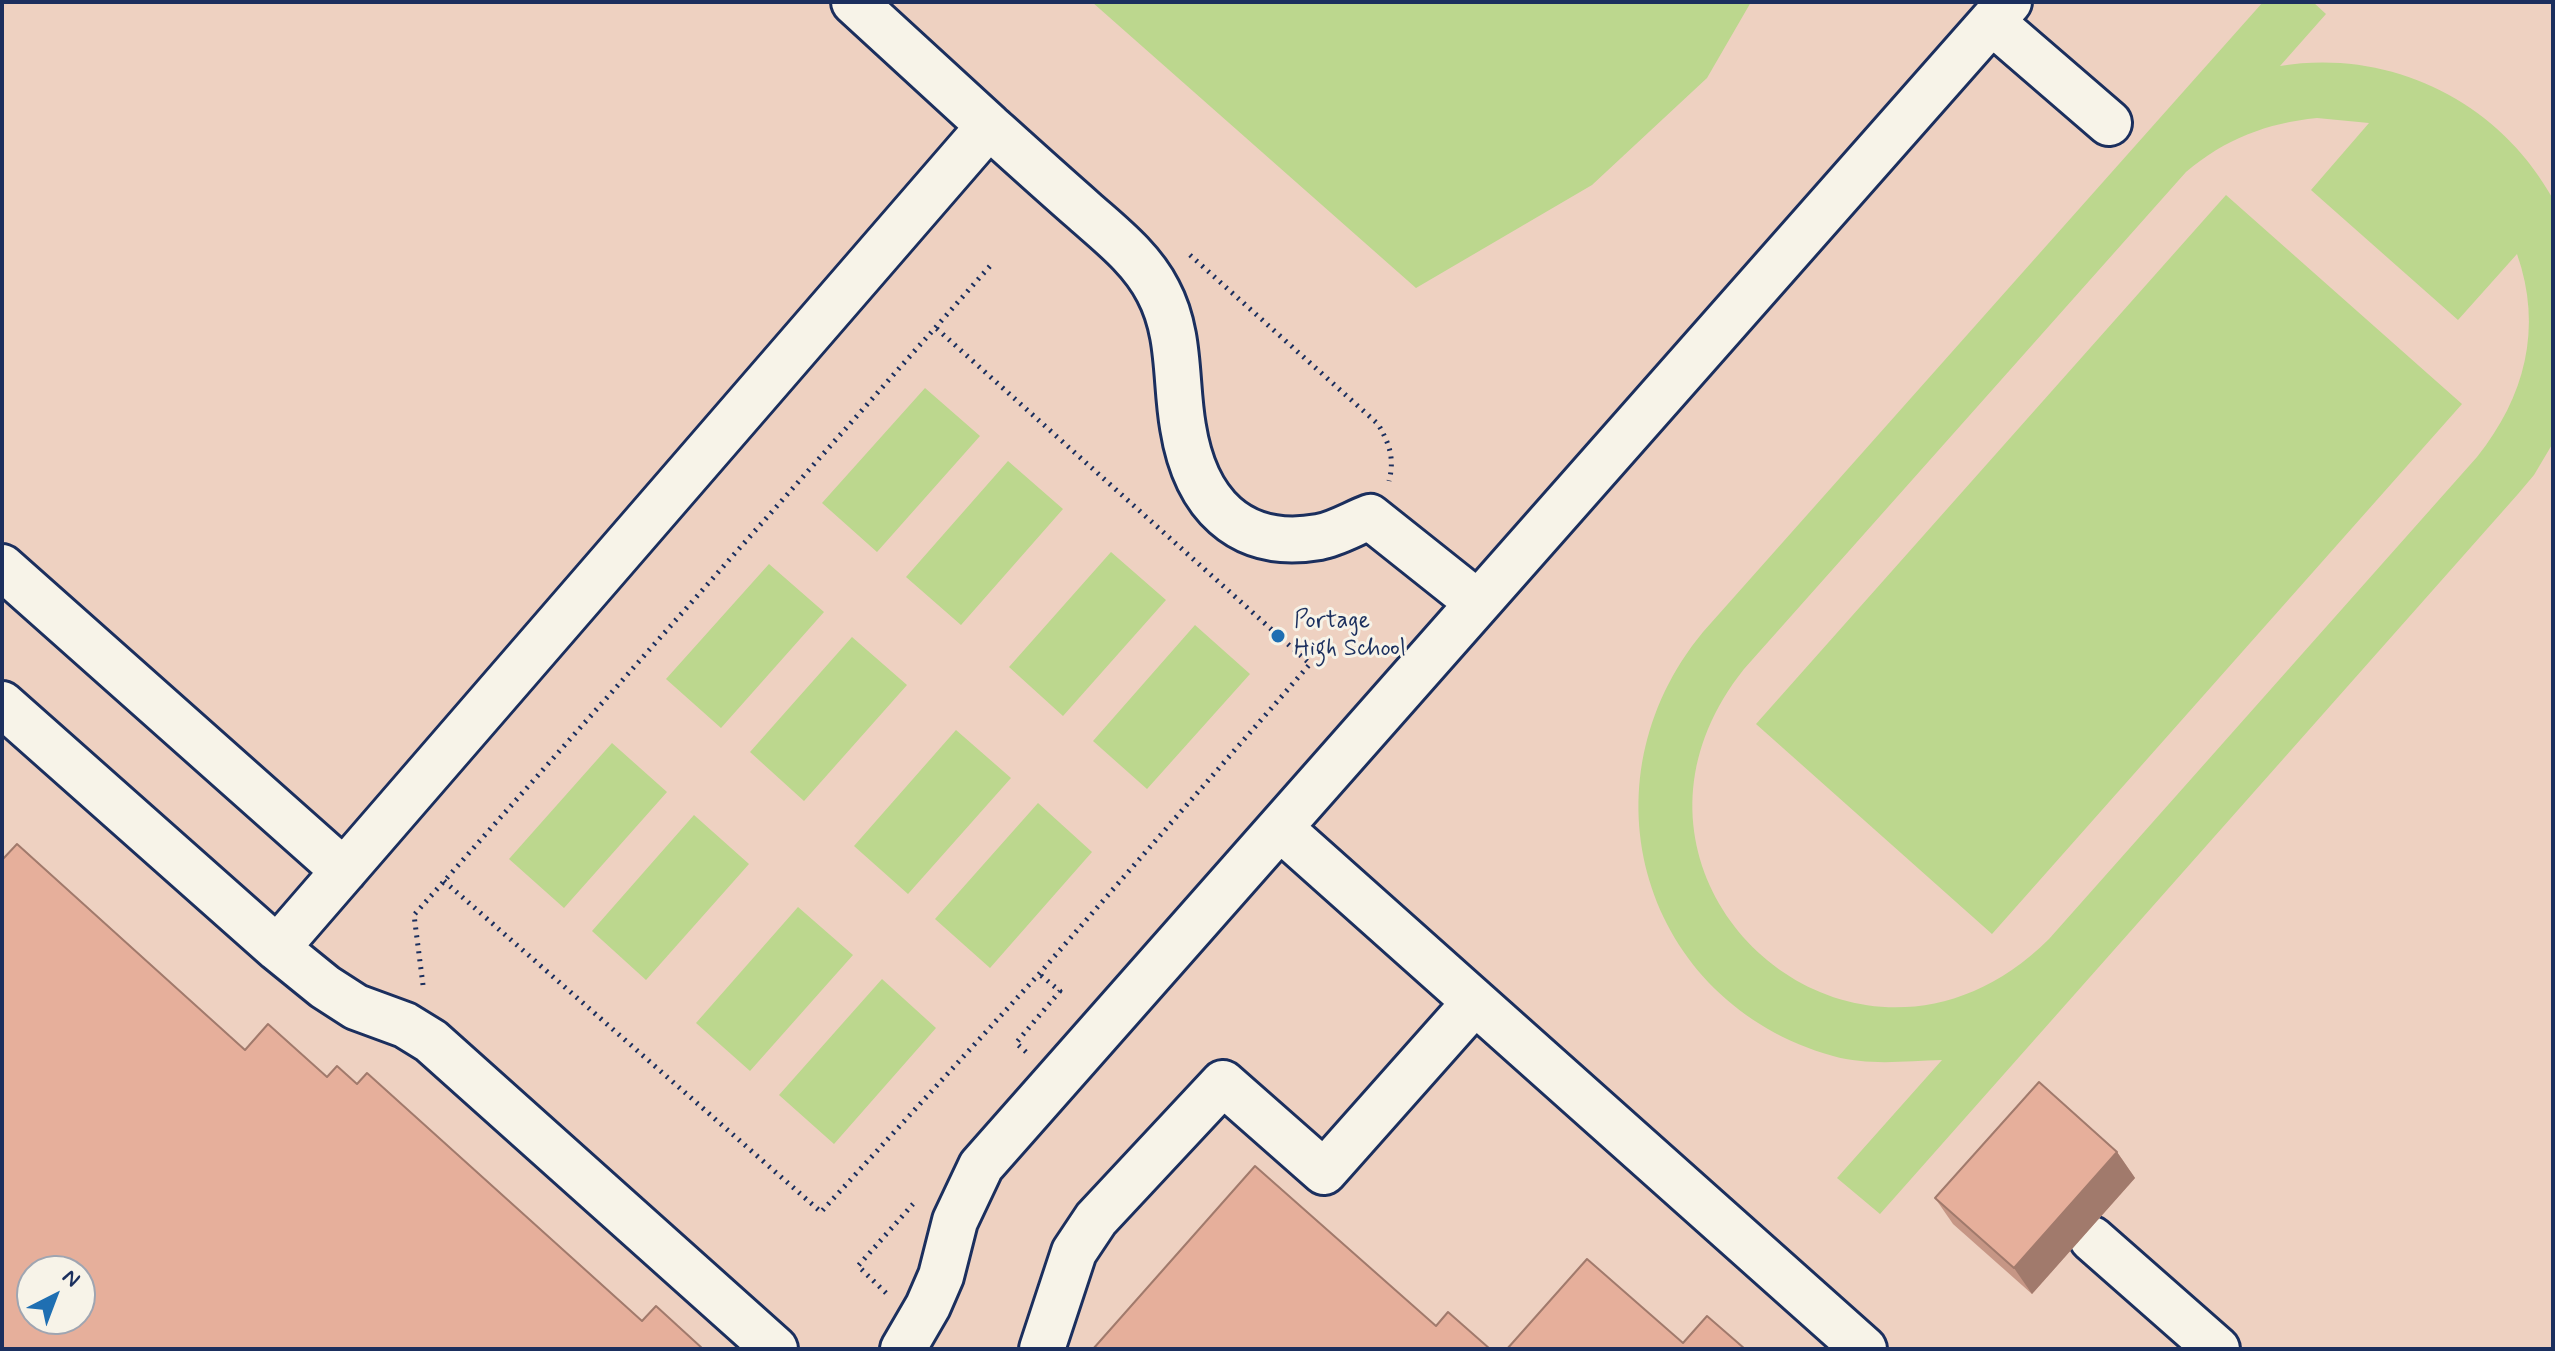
<!DOCTYPE html>
<style>
body{margin:0}
#map{position:relative;width:2555px;height:1351px;overflow:hidden;background:#f2dfd1;font-family:Mynerve,sans-serif}
canvas{display:block}
.frame{position:absolute;inset:0;border:4px solid #1b2f5e;pointer-events:none}
.north{position:absolute;left:16px;top:1255px;width:80px;height:80px;box-sizing:border-box;background:#f7f3e8;border:2px solid #9fa5b1;border-radius:50%;rotate:42deg;font-size:22px;font-weight:700;line-height:32px;text-align:center;color:#1b2f5e}
.north::after{content:'';display:block;margin:auto;width:28px;height:36px;background:#1f6fb2;clip-path:polygon(50% 0,100% 100%,50% 72%,0 100%)}
</style>
<div id="map">
<canvas width="2555" height="1351"></canvas>
<div class="frame"></div>
<div class="north">N</div>
</div>
<script>
const c = document.querySelector('canvas').getContext('2d');
c.lineJoin = 'round';
function fillPath(path, color) {
  c.fillStyle = color;
  c.fill(path, 'evenodd');
}
function trace(path, color, width, dash) {
  c.strokeStyle = color;
  c.lineWidth = width;
  c.lineCap = dash ? 'butt' : 'round';
  c.setLineDash(dash || []);
  c.stroke(path);
}
function label(font, color, halo, rows, align = 'center') {
  c.font = font + ' Mynerve,sans-serif';
  c.lineWidth = 6;
  c.setLineDash([]);
  c.textBaseline = 'middle';
  c.strokeStyle = halo;
  c.fillStyle = color;
  for (const [text, x, y, turn = 0] of rows) {
    c.save();
    c.translate(x, y);
    c.rotate((+turn || 0) * Math.PI / 180);
    c.textAlign = isNaN(turn) ? turn : align;
    if (halo) c.strokeText(text, 0, 0);
    c.fillText(text, 0, 0);
    c.restore();
  }
}
fillPath(new Path2D(`
 M2,2H2553V1349H2ZM32,1271H80V1319H32Z`), '#eed1c1');
fillPath(new Path2D(`
 M1092,2H1751L1707,78L1592,185L1416,288Z
 M2263,2H2313L2326,14L2280,66C2390,48 2499,101 2553,199V443L2534,475L2518,494L1880,1214L1837,1178L1942,1060C1905,1061 1869,1066 1833,1056C1642,1002 1578,783 1703,632ZM2317,118L2369,123L2311,190L2458,320L2517,254C2543,328 2525,397 2477,457L2049,939C1856,1131 1576,879 1744,669L2186,172C2225,139 2267,123 2317,118Z
 M2226,195L2462,404L1992,934L1756,724Z
 M925,388L980,436L877,552L822,503Z
 M1008,461L1063,509L961,625L906,577Z
 M1111,552L1166,600L1063,716L1009,667Z
 M769,564L824,612L721,728L666,679Z
 M1195,625L1250,674L1147,789L1093,741Z
 M852,637L907,685L804,801L750,752Z
 M956,730L1011,778L908,894L854,846Z
 M612,743L667,792L564,908L509,859Z
 M1038,803L1092,852L990,968L935,919Z
 M694,815L749,864L646,980L592,931Z
 M798,907L853,955L750,1071L696,1023Z
 M882,979L936,1028L834,1144L779,1095Z`), '#bcd78e');
const minor = new Path2D(`
 M854,2L989,126
 M1992,22L2109,123
 M2,567L344,871
 M2,704L277,948L325,987L356,1007L405,1025L431,1041L775,1349
 M1280,828L1864,1349
 M277,948L989,126C1020,154 1052,183 1084,211C1111,235 1141,258 1158,291C1181,334 1175,381 1183,427C1195,502 1238,551 1319,537C1336,534 1354,523 1370,517L1478,603
 M2092,1239L2217,1349
 M903,1349L928,1306L941,1276L955,1221L981,1166L2009,2
 M1042,1349L1074,1252L1096,1219L1223,1083L1324,1172L1475,1002`);
trace(minor, '#1b2f5e', 50);
trace(new Path2D(`
 M1190,255L1378,424C1389,443 1395,458 1389,481
 M444,881L821,1212L1039,974L1310,664L936,328
 M423,985L414,915L990,266
 M1026,1052L1016,1043L1060,991L1039,974
 M886,1293L858,1266L913,1204`), '#1b2f5e', 5, [2, 6]);
trace(minor, '#f7f3e8', 44);
fillPath(new Path2D(`
 M2117,1152L2135,1178L2032,1294L1953,1224L1935,1198Z`), '#c69685');
fillPath(new Path2D(`
 M2117,1152L2135,1178L2032,1294L2014,1268Z`), '#a17a6c');
const building = new Path2D(`
 M17,844L245,1050L268,1024L327,1077L337,1066L357,1084L367,1073L642,1321L656,1306L703,1349H2V860ZM32,1271H80V1319H32Z
 M2039,1082L2117,1152L2014,1268L1935,1198Z
 M1255,1166L1436,1326L1448,1312L1490,1349H1093Z
 M1587,1259L1683,1343L1707,1316L1745,1349H1507Z`);
fillPath(building, '#e6af9b');
trace(building, '#a17a6c', 2);
for (const [x, y, r, color] of [
 [1278,636,8,"#1f6fb2"]
]) {
  const dot = new Path2D();
  dot.arc(x, y, r, 0, 2 * Math.PI);
  c.fillStyle = color;
  c.fill(dot);
  trace(dot, '#f7f3e8', 3);
}
label('24px', '#1b2f5e', '#f7f3e8', [
 ["Portage",1294,622],
 ["High School",1294,650]
], 'left');
</script>
